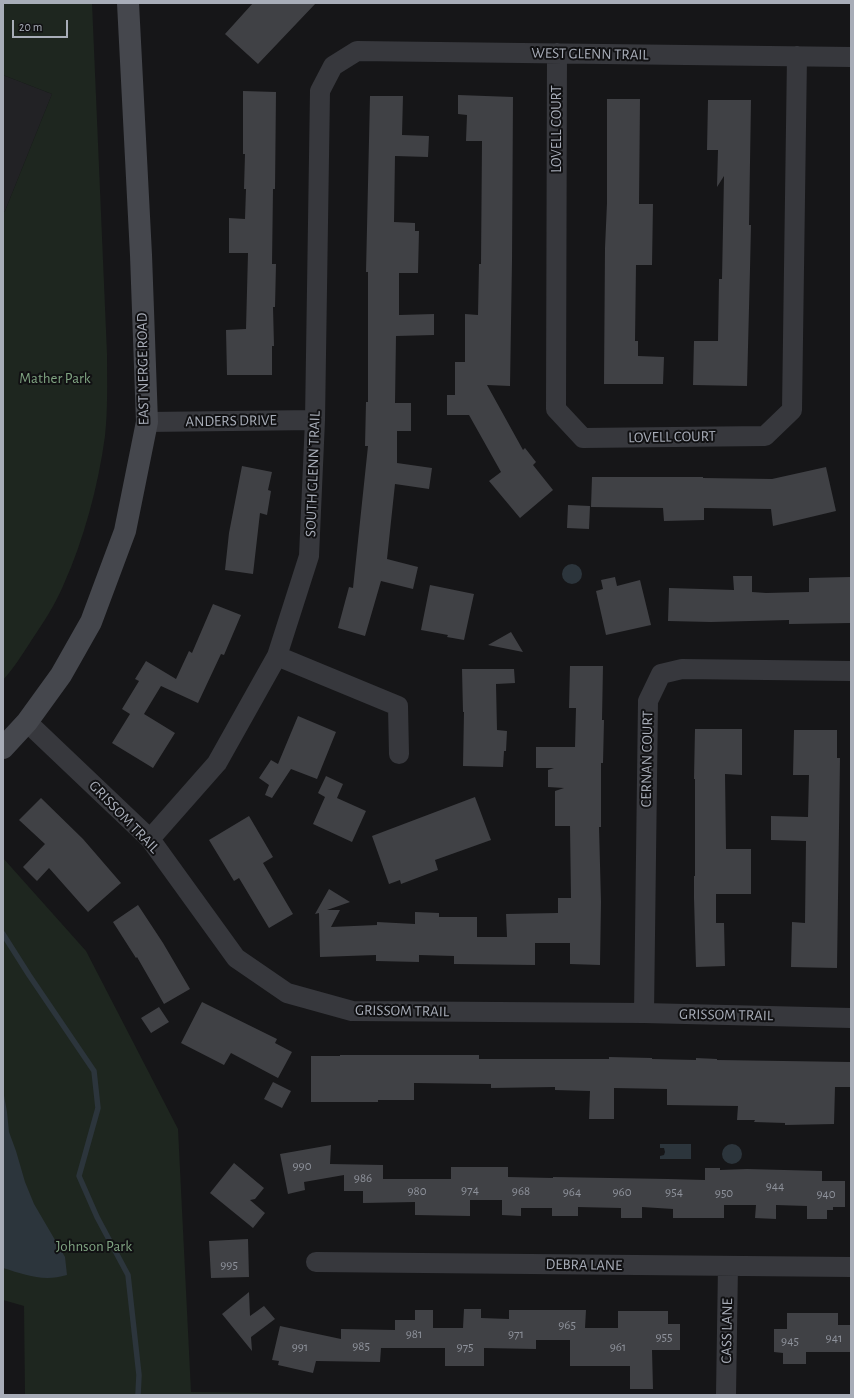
<!DOCTYPE html>
<style>
body{margin:0}
#map{position:relative;width:854px;height:1398px;overflow:hidden;background:#161618;font-family:"Alegreya Sans",sans-serif}
canvas{display:block}
.frame{position:absolute;inset:0;border:4px solid #a8adb8;pointer-events:none}
.scale{position:absolute;left:12px;top:20px;width:56px;height:18px;box-sizing:border-box;border:2px solid #a8adb8;border-top:0;padding-left:5px;font-size:12px;line-height:14px;white-space:nowrap;color:#a8adb8;-webkit-text-stroke:3px #111113;paint-order:stroke}
</style>
<div id="map">
<canvas width="854" height="1398"></canvas>
<div class="frame"></div>
<div class="scale">20 m</div>
</div>
<script>
const c = document.querySelector('canvas').getContext('2d');
c.lineJoin = 'round';
function fillPath(path, color) {
  c.fillStyle = color;
  c.fill(path, 'evenodd');
}
function trace(path, color, width, dash) {
  c.strokeStyle = color;
  c.lineWidth = width;
  c.lineCap = dash ? 'butt' : 'round';
  c.setLineDash(dash || []);
  c.stroke(path);
}
function label(font, color, halo, rows, align = 'center') {
  c.font = font + ' "Alegreya Sans",sans-serif';
  c.lineWidth = 4;
  c.setLineDash([]);
  c.textBaseline = 'middle';
  c.strokeStyle = halo;
  c.fillStyle = color;
  for (const [text, x, y, turn = 0] of rows) {
    c.save();
    c.translate(x, y);
    c.rotate((+turn || 0) * Math.PI / 180);
    c.textAlign = isNaN(turn) ? turn : align;
    if (halo) c.strokeText(text, 0, 0);
    c.fillText(text, 0, 0);
    c.restore();
  }
}
fillPath(new Path2D(`
 M3,75L52,94L5,211L3,213Z`), '#222225');
fillPath(new Path2D(`
 M3,3H92L107,354C107,382 108,409 105,436C98,487 84,539 63,586C55,605 43,623 31,641C22,655 14,668 3,680V213L5,211L52,94L3,75Z
 M3,858L86,951L178,1129L191,1392L390,1395H25L24,1306L3,1300Z`), '#1e261f');
fillPath(new Path2D(`
 M562 574a10 10 0 1 1 20 0a10 10 0 1 1-20 0Z
 M3,1090L7,1112L9,1132L16,1151L25,1182L34,1204L65,1257L67,1275C43,1282 26,1275 3,1268Z
 M722 1154a10 10 0 1 1 20 0a10 10 0 1 1-20 0Z
 M660,1144H691V1159H660V1156L664,1155L665,1152L664,1148H660Z`), '#2c353c');
trace(new Path2D(`
 M3,934L29,975L94,1071L98,1108L79,1176L97,1217L128,1275L139,1375L138,1395`), '#2c353c', 5.5);
fillPath(new Path2D(`
 M253,3H316L258,64L225,34Z
 M243,91L276,92L275,189H273L272,264H276L275,307H273L274,346H272V375H227L226,330L246,329L248,253H229V218L245,219L246,189H244L245,154H243Z
 M458,95L513,97L512,261L510,386L487,385L523,450L525,448L536,462L533,465L553,490L520,518L489,481L501,472L469,415H447V395H455V362H465V314L478,315L479,264H481L482,141H466L467,115L458,114Z
 M370,96H403L402,135L429,136L428,157L395,156L394,222L415,223V231H419L418,273H399V315L434,314V335L396,336L395,403H411V431H397V463L432,468L429,489L395,484L387,559L418,567L413,589L381,581L365,636L338,628L349,587L353,588L368,446H365L366,402H368V272H366Z
 M607,99H640L639,204H653L652,265H636L635,341H638V356L664,357L663,384H604L605,248L607,203Z
 M708,100H751L749,225H751L750,269L747,386L693,385L694,341H718L719,279H722L724,176L717,187L718,150H707Z
 M242,466L272,472L268,490L271,491L267,515L260,513L253,574L225,570L229,533Z
 M826,467L836,511L773,526L771,509L704,508V520L664,521L663,508L591,507L592,477H703V478L772,479Z
 M568,505L590,506L589,529L567,528Z
 M733,576H752V592L766,593L809,592V578L851,577V623L789,624V620L711,622L668,621L669,588L734,590Z
 M615,577L617,586L640,580L651,625L606,635L596,591L603,589L601,580Z
 M430,585L474,594L464,640L447,637L448,635L421,630Z
 M213,604L241,615L224,655L221,654L198,703L161,686L144,714L175,733L153,768L112,743L130,714L122,709L139,681L135,679L146,661L176,679L189,651L192,653Z
 M511,632L523,652L488,645Z
 M570,666H603L602,720H604L603,763H601V827H599L601,902L600,965L570,964V943H535V965L454,964V956L419,955V962L376,961V955L320,957L319,913L315,914L329,889L350,902L327,910H340L331,927L377,925V922L415,924V912L439,913V917H477V937H507L506,914L558,913V898H571L570,826H555V791L564,788L548,787V770L554,768H536V747H575L576,708H569Z
 M462,669H514L515,683L496,684L497,730L507,731L506,751H504L503,767L463,766L464,712H463Z
 M298,716L336,732L317,779L291,769L272,798L265,795L269,785L259,778L271,760L278,764Z
 M695,729H742V775L725,774L726,849H751V894H716V923H724L725,966L696,967L694,898V876H695V779H694Z
 M794,730H837V758H840L837,968L791,967L792,922L805,923L806,841L771,840V816L808,817L809,775H793Z
 M326,776L343,784L337,798L366,811L352,842L313,824L325,797L318,793Z
 M475,797L491,840L435,860L438,870L401,884L400,880L389,884L372,836Z
 M41,798L83,839L121,883L88,912L49,868L37,881L23,867L45,844L19,820Z
 M249,816L273,857L263,863L293,914L269,928L239,878L234,881L209,840Z
 M138,905L163,943L190,989L164,1004L137,957L136,958L113,922Z
 M202,1002L277,1039L275,1043L292,1052L278,1078L231,1053L224,1065L181,1043Z
 M159,1007L169,1022L151,1033L141,1018Z
 M340,1055H479V1059H609V1057L652,1058V1059L696,1060V1058L717,1059V1060L851,1062V1087H835L834,1124L785,1125V1123L754,1122L755,1120H737L738,1106L667,1105V1089L614,1088V1119H589L590,1091L555,1090V1087L491,1088V1084L414,1083V1100H378V1102H311V1056H340Z
 M273,1082L291,1091L282,1108L264,1099Z
 M331,1145L330,1164L383,1165V1179H451V1167H508V1177L553,1178V1177L668,1179L705,1180V1168H720V1170L747,1169L822,1171V1181H845V1207H833V1210H827V1219H807V1206L776,1205V1219L755,1218L756,1205H724V1218H673V1209L642,1207V1218H621V1208L578,1207V1216H552V1208H521V1216L502,1215V1200H470V1216L415,1215V1202L363,1203V1191H344V1175L304,1182L305,1190L288,1194L280,1154Z
 M234,1163L264,1188L255,1199L250,1200L265,1213L253,1228L210,1193Z
 M248,1239L249,1277L211,1278L209,1241Z
 M249,1292L250,1316L264,1306L275,1319L251,1337L252,1351L222,1314Z
 M464,1309H481V1318L509,1319V1310H586L585,1328H618V1311H668V1324H680V1350H652L653,1389H630V1366H570V1340H536V1349L484,1348V1366H445V1348H381L380,1362L316,1361L313,1373L278,1365L279,1361L272,1360L280,1326L341,1339V1329L395,1330V1320H415V1310H433V1328H463Z
 M787,1313H838V1325H851V1352H806V1364H783V1353L774,1352V1329H787Z`), '#404145');
trace(new Path2D(`
 M557,53L556,409L583,438L765,436L792,410L797,56
 M147,422L315,420
 M277,656L398,706L399,754
 M27,722L150,839L236,958L287,993L352,1011L644,1013L851,1018
 M150,839L217,763L277,656L309,556L315,420L320,91L333,66L357,51L851,57
 M644,1013L648,701L661,674L682,669L851,671
 M316,1262L851,1267
 M726,1395L728,1266`), '#37383d', 20);
trace(new Path2D(`
 M3,748L27,722L61,675L91,622L125,531L147,422L141,255L128,3`), '#45474d', 22);
label('13px', '#8e929b', null, [
 ["990",302,1166],
 ["986",363,1178],
 ["944",775,1186],
 ["974",470,1190],
 ["980",417,1191],
 ["968",521,1191],
 ["964",572,1192],
 ["960",622,1192],
 ["954",674,1192],
 ["950",724,1193],
 ["940",826,1194],
 ["995",229,1265],
 ["965",567,1325],
 ["981",414,1334],
 ["971",516,1334],
 ["955",664,1337],
 ["941",834,1338],
 ["945",790,1341],
 ["985",361,1346],
 ["991",300,1347],
 ["975",465,1347],
 ["961",618,1347]
]);
label('15px', '#a8adb8', '#111113', [
 ["WEST GLENN TRAIL",590,54,1],
 ["LOVELL COURT",556,129,-90],
 ["EAST NERGE ROAD",143,369,-91],
 ["ANDERS DRIVE",231,421,-1],
 ["LOVELL COURT",672,437,-1],
 ["SOUTH GLENN TRAIL",313,474,-88],
 ["CERNAN COURT",647,759,-89],
 ["GRISSOM TRAIL",124,817,46],
 ["GRISSOM TRAIL",402,1011,1],
 ["GRISSOM TRAIL",726,1015,1],
 ["DEBRA LANE",584,1265,1],
 ["CASS LANE",727,1331,-89]
]);
label('15px', '#7fa381', '#111113', [
 ["Mather Park",55,378],
 ["Johnson Park",94,1246]
]);
</script>
